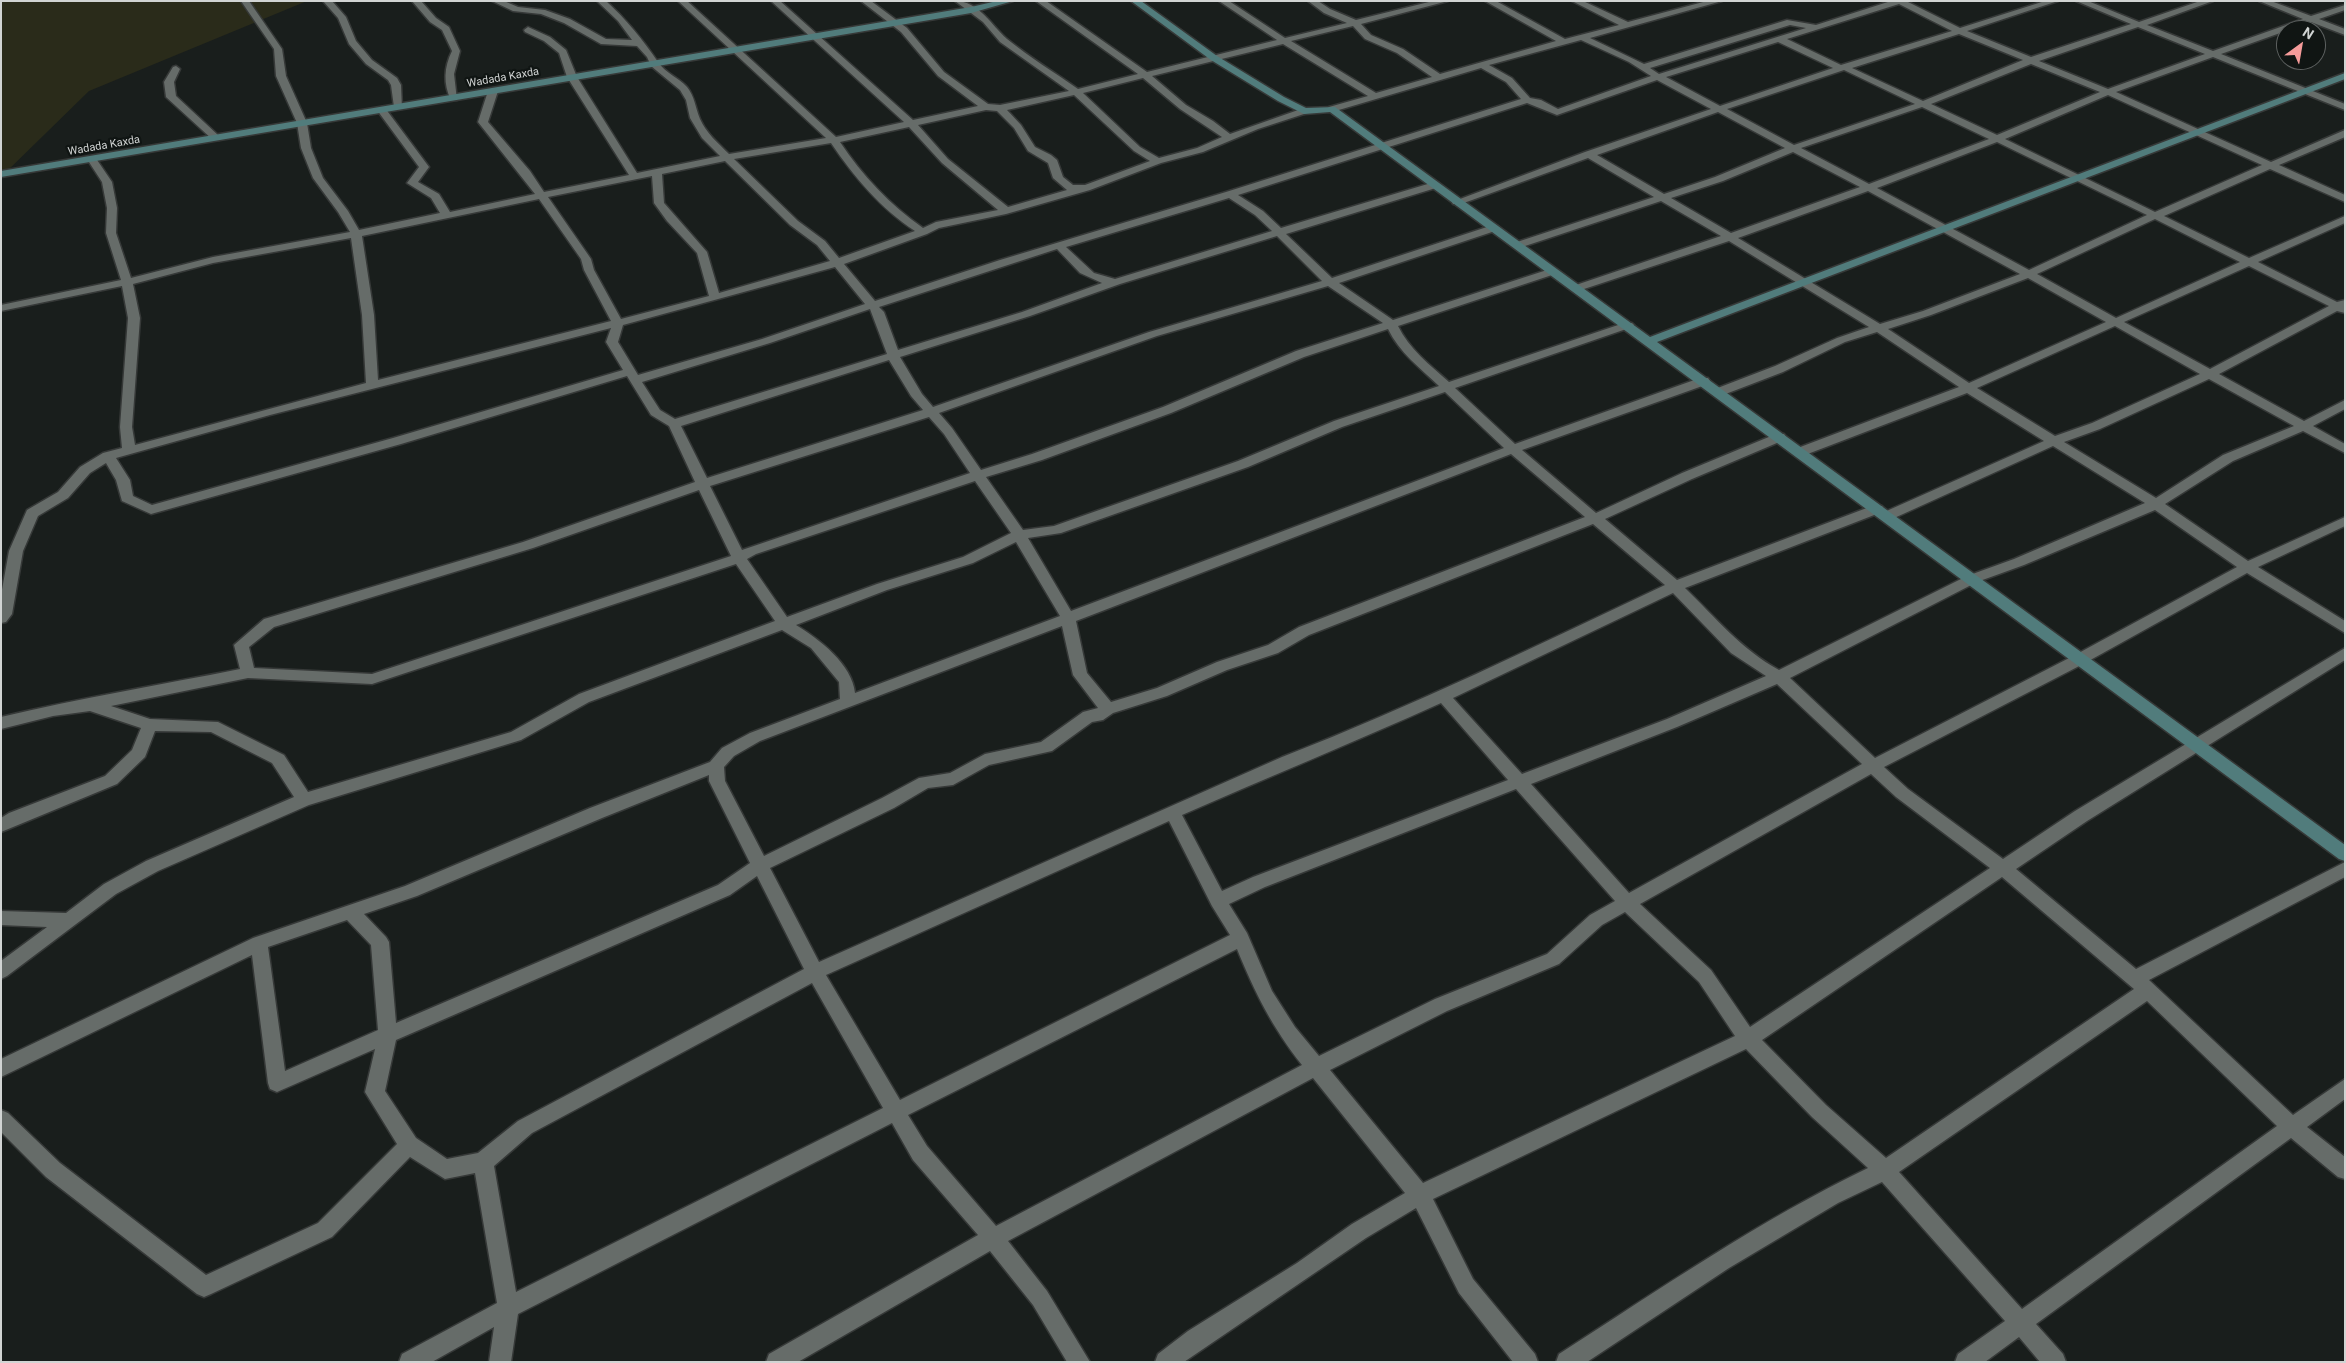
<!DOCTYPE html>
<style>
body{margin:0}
#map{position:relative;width:2346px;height:1363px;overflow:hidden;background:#191e1c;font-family:Roboto,sans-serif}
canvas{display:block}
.frame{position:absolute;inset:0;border:2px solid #d1d4d3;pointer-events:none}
.north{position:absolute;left:2276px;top:20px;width:50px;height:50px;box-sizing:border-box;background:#101513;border:1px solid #5d6160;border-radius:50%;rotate:32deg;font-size:14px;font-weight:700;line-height:20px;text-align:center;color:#d1d4d3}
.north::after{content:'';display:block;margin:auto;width:18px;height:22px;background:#f59b9a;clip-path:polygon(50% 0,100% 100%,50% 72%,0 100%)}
</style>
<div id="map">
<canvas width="2346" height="1363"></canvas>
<div class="frame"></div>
<div class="north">N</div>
</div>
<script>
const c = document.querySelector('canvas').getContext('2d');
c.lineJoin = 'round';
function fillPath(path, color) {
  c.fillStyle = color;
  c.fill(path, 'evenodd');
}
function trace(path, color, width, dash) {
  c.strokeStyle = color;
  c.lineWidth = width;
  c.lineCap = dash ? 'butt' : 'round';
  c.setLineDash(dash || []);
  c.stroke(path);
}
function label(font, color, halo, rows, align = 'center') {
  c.font = font + ' Roboto,sans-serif';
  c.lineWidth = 4.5;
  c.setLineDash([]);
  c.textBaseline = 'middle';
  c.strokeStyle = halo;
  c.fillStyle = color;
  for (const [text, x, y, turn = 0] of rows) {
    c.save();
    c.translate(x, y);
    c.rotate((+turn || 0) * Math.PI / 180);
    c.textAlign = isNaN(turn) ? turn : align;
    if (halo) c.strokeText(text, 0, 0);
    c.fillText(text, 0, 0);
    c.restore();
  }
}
fillPath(new Path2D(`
 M1,1H307L89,91L1,177Z`), '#2a2b1a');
const street = new Path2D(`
 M241,1H249L282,49L286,76L307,123L311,148L323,178L348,211L359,230L440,213L431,198L407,183L419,167L377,110L382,107L385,108L429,167L418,182L439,194L450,212L535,194L478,122L488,91L493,88L498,91L488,122L530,171L544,192L629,175L567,77L559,53L544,41L525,32L524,30L528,27L550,37L566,50L577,77L637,173L720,156L702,138L690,118L686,100L680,90L651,66L647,57L637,46L601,44L564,23L541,14L513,11L492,1H504L518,7L545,10L570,19L606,39L632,40L618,21L597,1H606C626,19 643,40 658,62C665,73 679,78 687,87C695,97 695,107 700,119C706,133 718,143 729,154L826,138L678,1H687L836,137L904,122L771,1H780L913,120L978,106L938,76L901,32L861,1H871L907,28L944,72L988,104L1000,105L1069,91L1000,42L983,22L955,1C979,1 991,25 1007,39C1029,57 1054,72 1078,89L1138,74L1036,1H1046L1147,72L1277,40L1219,1H1229L1285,38L1347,23L1324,13L1308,1H1318L1330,9L1356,20L1433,1H1448L1361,24L1371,35L1403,49L1440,74L1556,41L1485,1H1496L1565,39L1619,25L1572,1H1583L1628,22L1707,1H1722L1590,38L1644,64L1787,20L1816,25L1891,1H1906L1960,28L2045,1H2058L1967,31L2031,57L2131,24L2076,1H2088L2139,22L2200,1H2213L2147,25L2213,51L2303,19L2259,1H2271L2311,16L2345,5V10L2319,19L2345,29V35L2311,22L2221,54L2345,104V110L2213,57L2116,92L2271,162L2345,130V137L2279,165L2345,195V202L2270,169L2164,216L2249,258L2345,216V223L2258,262L2337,302L2345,300V313L2337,311L2219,374L2304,421L2345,400V409L2313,426L2345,444V453L2303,431L2233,461L2165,504L2248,561L2345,517V526L2258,567L2345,621V633L2247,573L2085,663L1884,767L1908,789L2003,859L2075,811L2345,648V660L2087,821L2016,869L2136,969L2345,862V877L2149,980L2293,1115L2345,1079V1099L2307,1127L2345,1157V1179L2338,1177L2291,1138L2036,1324L2063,1354L2066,1362H2040L2019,1337L1985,1362H1955L1958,1354L2005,1321L1882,1182L1838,1203L1729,1268L1587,1362H1556L1559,1354C1660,1289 1760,1220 1868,1168L1812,1117L1746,1049L1433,1199L1473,1279L1535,1354L1538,1362H1513L1459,1293L1416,1208L1366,1238L1184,1362H1155L1158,1354L1188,1331L1297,1263L1352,1224L1405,1193L1313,1078L1008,1241L1047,1291L1090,1362H1067L1033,1305L990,1251L798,1362H766L769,1354L978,1235L913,1160L892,1123L518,1314L511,1362H489L494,1327L432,1362H399L402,1354L497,1303L475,1173L445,1179L410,1157L332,1237L211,1294L204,1297L197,1294L46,1177L1,1132V1110L8,1113L60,1163L206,1275L318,1223L397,1144L365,1092L375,1049L277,1092L270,1089L268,1083L252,955L1,1077V1059L253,938L405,886L590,808L710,762L722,748L750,733L840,699L839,682L811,648L782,630L589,702L521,740L309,805L158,871L116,894L7,976L1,979V961L47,927L1,925V911L66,913L104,884L146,861L294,797L272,763L211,732L155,731L145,757L117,784L1,832V818L9,813L105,776L132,750L141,728L90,711L53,716L1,729V717C80,698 160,685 240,669L234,645L264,619L523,542L695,482L669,426L651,415L627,376L401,444L151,514L122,501L116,480L106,463L90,473L68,498L38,516L23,551L12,614L6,622L1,623V595L9,551L27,510L58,492L80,467L103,453L122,448L120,427L128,318L122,286L1,311V305L121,280L106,233L107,208L102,182L87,159L89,157H95L112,182L117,208L116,233L131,278L213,257L350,232L338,212L313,178L301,148L297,123L276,76L274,49ZM1899,4L1952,31L1841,65L1787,39ZM1790,25L1806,28L1659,74L1650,68ZM1353,26L1365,39L1397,53L1432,77L1376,93L1291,41ZM2138,27L2205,54L2108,89L2039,61ZM1959,34L2023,60L1923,101L1852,68ZM1581,40L1629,62L1651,76L1558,109L1541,100L1530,98L1512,78L1489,65ZM1778,42L1833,68L1720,106L1666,77ZM1283,44L1368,96L1329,107L1327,109L1332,112L1481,68L1506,82L1521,99L1226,192L1000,260L875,301L844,264L927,234L939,228L1006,214L1090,190L1161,163L1203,152L1258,129L1307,113V109H1301L1230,134L1213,121L1186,105L1152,76ZM2031,64L2100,92L1997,135L1931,104ZM1844,70L1915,104L1794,145L1727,109ZM1143,78L1180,109L1222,137L1197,148L1159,158L1140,147L1083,93ZM1657,80L1711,109L1585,152L1452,202L1453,204H1461L1588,158L1654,197L1514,243V247H1522L1661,201L1721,236L1573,286V290H1581L1729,241L1869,327L1837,338L1775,366L1715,389L1713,392L1715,395H1723L1783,372L1845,342L1877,332L1959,387L1795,449L1794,452L1795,455H1805L1967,393L2044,441L1882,513L1880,516L1882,519H1892L2053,446L2145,503L2014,559L1967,576L1779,670C1742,650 1715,617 1685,588L1882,512L1884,509L1882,506H1872L1677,580L1605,519L1692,479L1784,440L1786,437L1784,434H1776L1682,473L1596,513L1522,450L1708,384L1710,381L1708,378H1700L1515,444L1455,388L1632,327L1634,325L1632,323H1624L1449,382C1430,365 1409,349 1398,326L1555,274V270H1547L1393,320L1339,283L1498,230V226H1490L1332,278L1286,234L1439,187V183H1431L1281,228L1263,211L1238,195L1527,103L1557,115ZM1074,95L1134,151L1150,161L1085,185H1073L1063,177L1057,160L1051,155L1035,147L1021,125L1007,110ZM2108,95L2262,165L2155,212L2005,139ZM1922,107L1989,139L1869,184L1801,148ZM986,110L997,111L1014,128L1028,151L1048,163L1053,178L1067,190L1008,207L948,159L918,125ZM1718,112L1785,148L1715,177L1664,194L1597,155ZM909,127L942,163L998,210L936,222L923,228C890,205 862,175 840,142ZM1997,142L2147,215L2029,270L1877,188ZM831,143C854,177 881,209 915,231L839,258L825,241L798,221L734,159ZM1793,152L1860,187L1731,233L1671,198L1723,181ZM725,161L790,225L817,245L830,261L719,293L707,252L664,203L662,174ZM652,176L654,203L667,221L697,253L709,296L621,319L594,270L591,259L548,197ZM1868,191L2020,274L1923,311L1880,324L1738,238ZM1229,198L1255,215L1272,231L1115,279L1094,273L1066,247ZM539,199L581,259L584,270L611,321L378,380L374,315L362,236ZM2155,219L2240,262L2116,318L2037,274ZM1277,236L1322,281L1149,332L933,407L922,394L900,357L1030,316L1120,284ZM351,238L362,315L366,383L135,445L132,427L140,318L133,284L213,263ZM1057,249L1080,273L1102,283L1022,312L898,350L884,312L879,307ZM2249,266L2329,306L2210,369L2124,322ZM835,267L865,304L762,339L638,375L618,342L623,325ZM2028,278L2106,322L1969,383L1888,329L1931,315ZM1328,286L1383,323L1296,351L1163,407L1032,454L981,470L952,428L939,413L1157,336ZM870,309L887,354L675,419L660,410L642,382L770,343ZM2115,326L2200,374L2092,423L2055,436L1977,388ZM611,328L606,342L623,370L393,438L152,505L133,496L130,480L116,458L270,415ZM1388,329C1399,352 1420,368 1439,386L1334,421L1238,461L1054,526L1023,530L986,477L1042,460L1171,413L1304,357ZM889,360L911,396L923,410L707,478L681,426ZM2209,379L2294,426L2223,455L2156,498L2064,442L2100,429ZM1445,392L1504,448L1071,611L1028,538L1061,533L1248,467L1342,427ZM929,417L944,434L970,473L742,550L710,486ZM1511,454L1585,517L1299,627L1268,645L1217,662L1157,688L1111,702L1087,673L1076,621ZM975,481L1011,533L963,557L877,584L787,617L747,559L756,554ZM699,490L731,556L372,674L254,668L249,647L274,627L533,548ZM2155,510L2237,567L2075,655L1875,758L1790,678L1977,582L2024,565ZM1593,524L1665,585C1538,645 1413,706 1282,757L819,962L770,868L894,808L928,788L953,785L989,765L1052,751L1092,722L1103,720L1113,713L1167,696L1227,670L1278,653L1309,635ZM1016,542L1060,616L855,693C852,664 819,639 796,625L887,590L973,563ZM736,564L775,621L579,694L511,732L308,792L284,755L218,722L150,719L111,706L248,678L372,684ZM1673,593L1731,653L1766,676L1667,719L1522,774L1453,698ZM1062,626L1073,675L1098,708L1083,712L1041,742L985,754L950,773L919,778L882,798L764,856L725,781L724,767L734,756L760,741ZM1777,684L1862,764L1629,893L1531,784L1677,727ZM1441,703L1508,780L1253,877L1222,891L1182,815C1268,777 1355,742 1441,703ZM1871,774L1896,797L1990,868L1750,1027L1711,970L1640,904ZM709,775V781L750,863L718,885L396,1023L389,942L386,937L364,914L417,896L602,818ZM1516,789L1615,901L1590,915L1547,954L1435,999L1319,1056L1295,1027L1272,991L1247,933L1229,904L1265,887ZM1169,821L1212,906L1230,935L900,1100L826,975ZM757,876L804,969L518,1121L478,1153L447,1159L416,1138L385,1091L396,1040L730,895ZM2002,877L2134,989L1886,1158L1826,1105L1762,1040ZM1625,912L1699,982L1735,1036L1423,1183L1330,1070L1447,1011L1559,964L1602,925ZM347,920L371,945L378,1030L285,1071L268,947ZM1237,949C1255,993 1272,1027 1302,1065L996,1226L927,1146L908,1115ZM812,983L883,1108L516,1292L494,1166L532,1133ZM2147,1001L2277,1126L2022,1309L1899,1172Z
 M323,1H332L346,17L356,41L372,60L397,78L401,85L402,109L394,107L391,85L388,80L366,64L349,44L338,18Z
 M412,1H421L436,18L449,27L460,51L454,74L457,100H451C443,84 444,67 452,51L442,30L430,22Z
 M176,66L180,69L174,82L176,96L219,136V140H213L166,97L164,82L173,67Z`);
const secondary = new Path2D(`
 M997,1H1013L971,13L1,177V171L971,7Z
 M1131,1H1141L1217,56L1284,97L1306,108L1335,107L1650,337L2345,73V79L1657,342L2345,845V861L2339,859L1330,112L1304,114L1278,101L1211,60Z`);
trace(street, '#363938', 3);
trace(secondary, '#363938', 3);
fillPath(street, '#666c69');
fillPath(secondary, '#517c7c');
label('11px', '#d1d4d3', '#101513', [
 ["Wadada Kaxda",503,78,-10],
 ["Wadada Kaxda",104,146,-10]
]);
</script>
